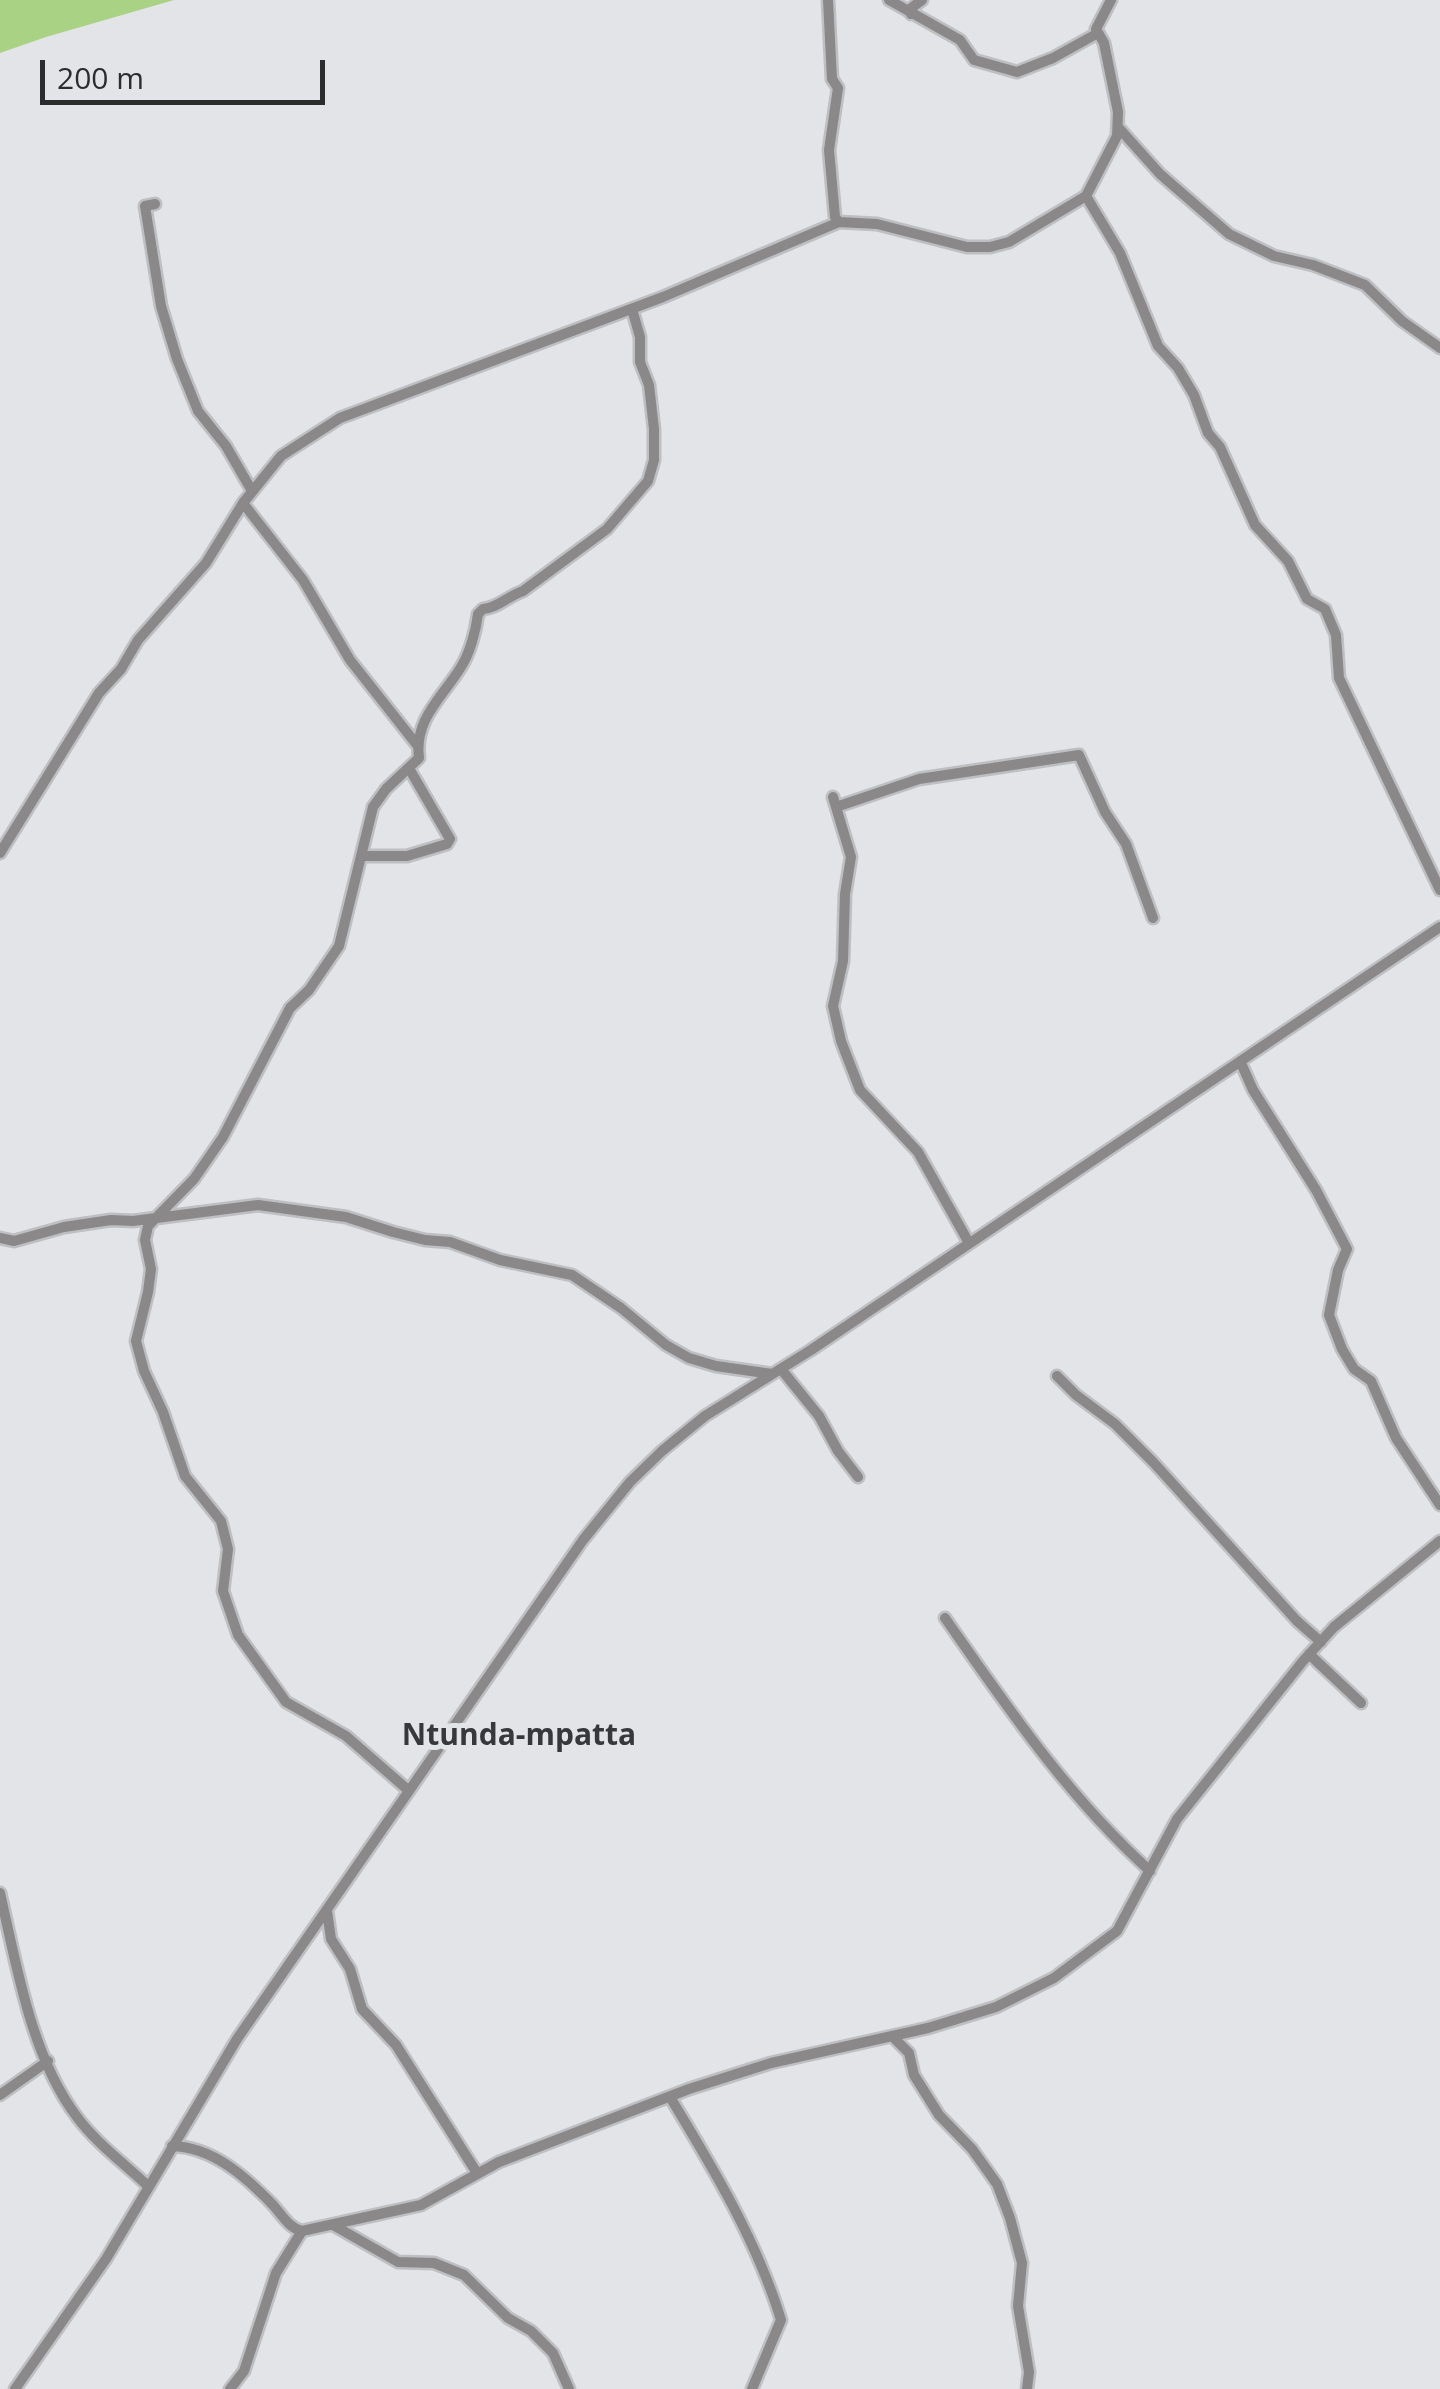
<!DOCTYPE html>
<style>
body{margin:0}
#map{position:relative;width:1440px;height:2389px;overflow:hidden;background:#e3e4e7;font-family:"Open Sans",sans-serif}
canvas{display:block}
.scale{position:absolute;left:40px;top:60px;width:285px;height:45px;box-sizing:border-box;border:5px solid #2b2c2d;border-top:0;padding-left:12px;font-size:30px;line-height:35px;white-space:nowrap;color:#2b2c2d;-webkit-text-stroke:8px #e3e4e7;paint-order:stroke}
</style>
<div id="map">
<canvas width="1440" height="2389"></canvas>
<div class="scale">200 m</div>
</div>
<script>
const c = document.querySelector('canvas').getContext('2d');
c.lineJoin = 'round';
function fillPath(path, color) {
  c.fillStyle = color;
  c.fill(path, 'evenodd');
}
function trace(path, color, width, dash) {
  c.strokeStyle = color;
  c.lineWidth = width;
  c.lineCap = dash ? 'butt' : 'round';
  c.setLineDash(dash || []);
  c.stroke(path);
}
function label(font, color, halo, rows, align = 'center') {
  c.font = font + ' "Open Sans",sans-serif';
  c.lineWidth = 10;
  c.setLineDash([]);
  c.textBaseline = 'middle';
  c.strokeStyle = halo;
  c.fillStyle = color;
  for (const [text, x, y, turn = 0] of rows) {
    c.save();
    c.translate(x, y);
    c.rotate((+turn || 0) * Math.PI / 180);
    c.textAlign = isNaN(turn) ? turn : align;
    if (halo) c.strokeText(text, 0, 0);
    c.fillText(text, 0, 0);
    c.restore();
  }
}
fillPath(new Path2D(`
 M0,0H174L46,37L0,53Z`), '#a9d284');
const minor = new Path2D(`
 M828,0L832,79L838,88L829,150L835,217L839,222
 M889,0L960,40L974,60L1017,72L1053,58L1098,33
 M911,14L910,9L922,0
 M1118,127L1160,174L1229,234L1274,256L1313,265L1365,285L1402,321L1440,348
 M1086,196L1120,253L1158,346L1178,368L1194,395L1208,433L1220,447L1255,525L1288,561L1307,599L1325,609L1336,635L1339,678L1440,890
 M155,204L145,206L161,306L177,359L198,411L226,446L252,491
 M243,503L303,580L350,660L417,745
 M833,797L851,857L845,894L843,961L833,1006L841,1041L860,1090L918,1152L969,1243
 M836,807L919,779L1079,755L1105,812L1126,844L1153,918
 M0,853L99,693L121,669L138,640L206,563L243,503L281,456L340,418L663,297L839,222L877,224L967,247H990L1009,242L1086,196L1117,136L1118,112L1104,43L1096,29L1111,0
 M361,856H407L447,844L450,839L410,770
 M1241,1063L1253,1090L1316,1190L1347,1249L1338,1270L1329,1315L1342,1349L1354,1369L1371,1381L1396,1438L1440,1505
 M0,1238L14,1241L64,1227L111,1220L133,1221L258,1205L346,1217L393,1232L425,1240L450,1242L500,1260L572,1275L621,1308L666,1345L689,1358L716,1366L772,1374
 M781,1369L819,1416L838,1451L858,1477
 M1057,1376L1076,1395L1115,1424L1154,1463L1297,1621L1321,1642
 M945,1618C1008,1708 1067,1796 1150,1871
 M1309,1654L1361,1703
 M408,1790L346,1736L286,1702L238,1635L223,1591L228,1549L221,1521L185,1476L163,1412L144,1371L136,1341L148,1292L151,1269L145,1240L148,1226L194,1179L223,1137L290,1008L309,990L339,946L373,807L386,789L419,758C414,719 442,698 461,667C470,653 476,630 478,614L483,609C498,608 508,596 523,591L607,529L648,481L654,460V429L649,385L640,362V337L632,309
 M0,1893C17,1967 31,2056 77,2117C97,2144 125,2164 149,2187
 M327,1911L331,1939L350,1969L362,2009L396,2045L477,2173
 M893,2037L909,2053L914,2075L939,2115L972,2149L997,2184L1010,2218L1022,2263L1018,2306L1029,2372L1027,2389
 M0,2095L48,2061
 M670,2097C713,2168 757,2241 781,2320L752,2389
 M172,2146C213,2147 246,2177 273,2205C282,2215 289,2228 302,2231L421,2205L499,2162L689,2089L771,2063L928,2028L996,2007L1054,1978L1117,1931L1177,1819L1303,1661L1334,1627L1440,1541
 M333,2225L398,2262L434,2263L464,2275L508,2318L531,2331L553,2353L569,2389
 M15,2389L106,2259L237,2039L583,1540L630,1482L662,1451L705,1416L811,1350L1440,927
 M230,2389L244,2371L276,2273L302,2231`);
trace(minor, '#bebfc2', 15);
trace(minor, '#8a8888', 10);
label('bold 30px', '#37383b', '#e3e4e7', [
 ["Ntunda-mpatta",519,1736]
]);
</script>
